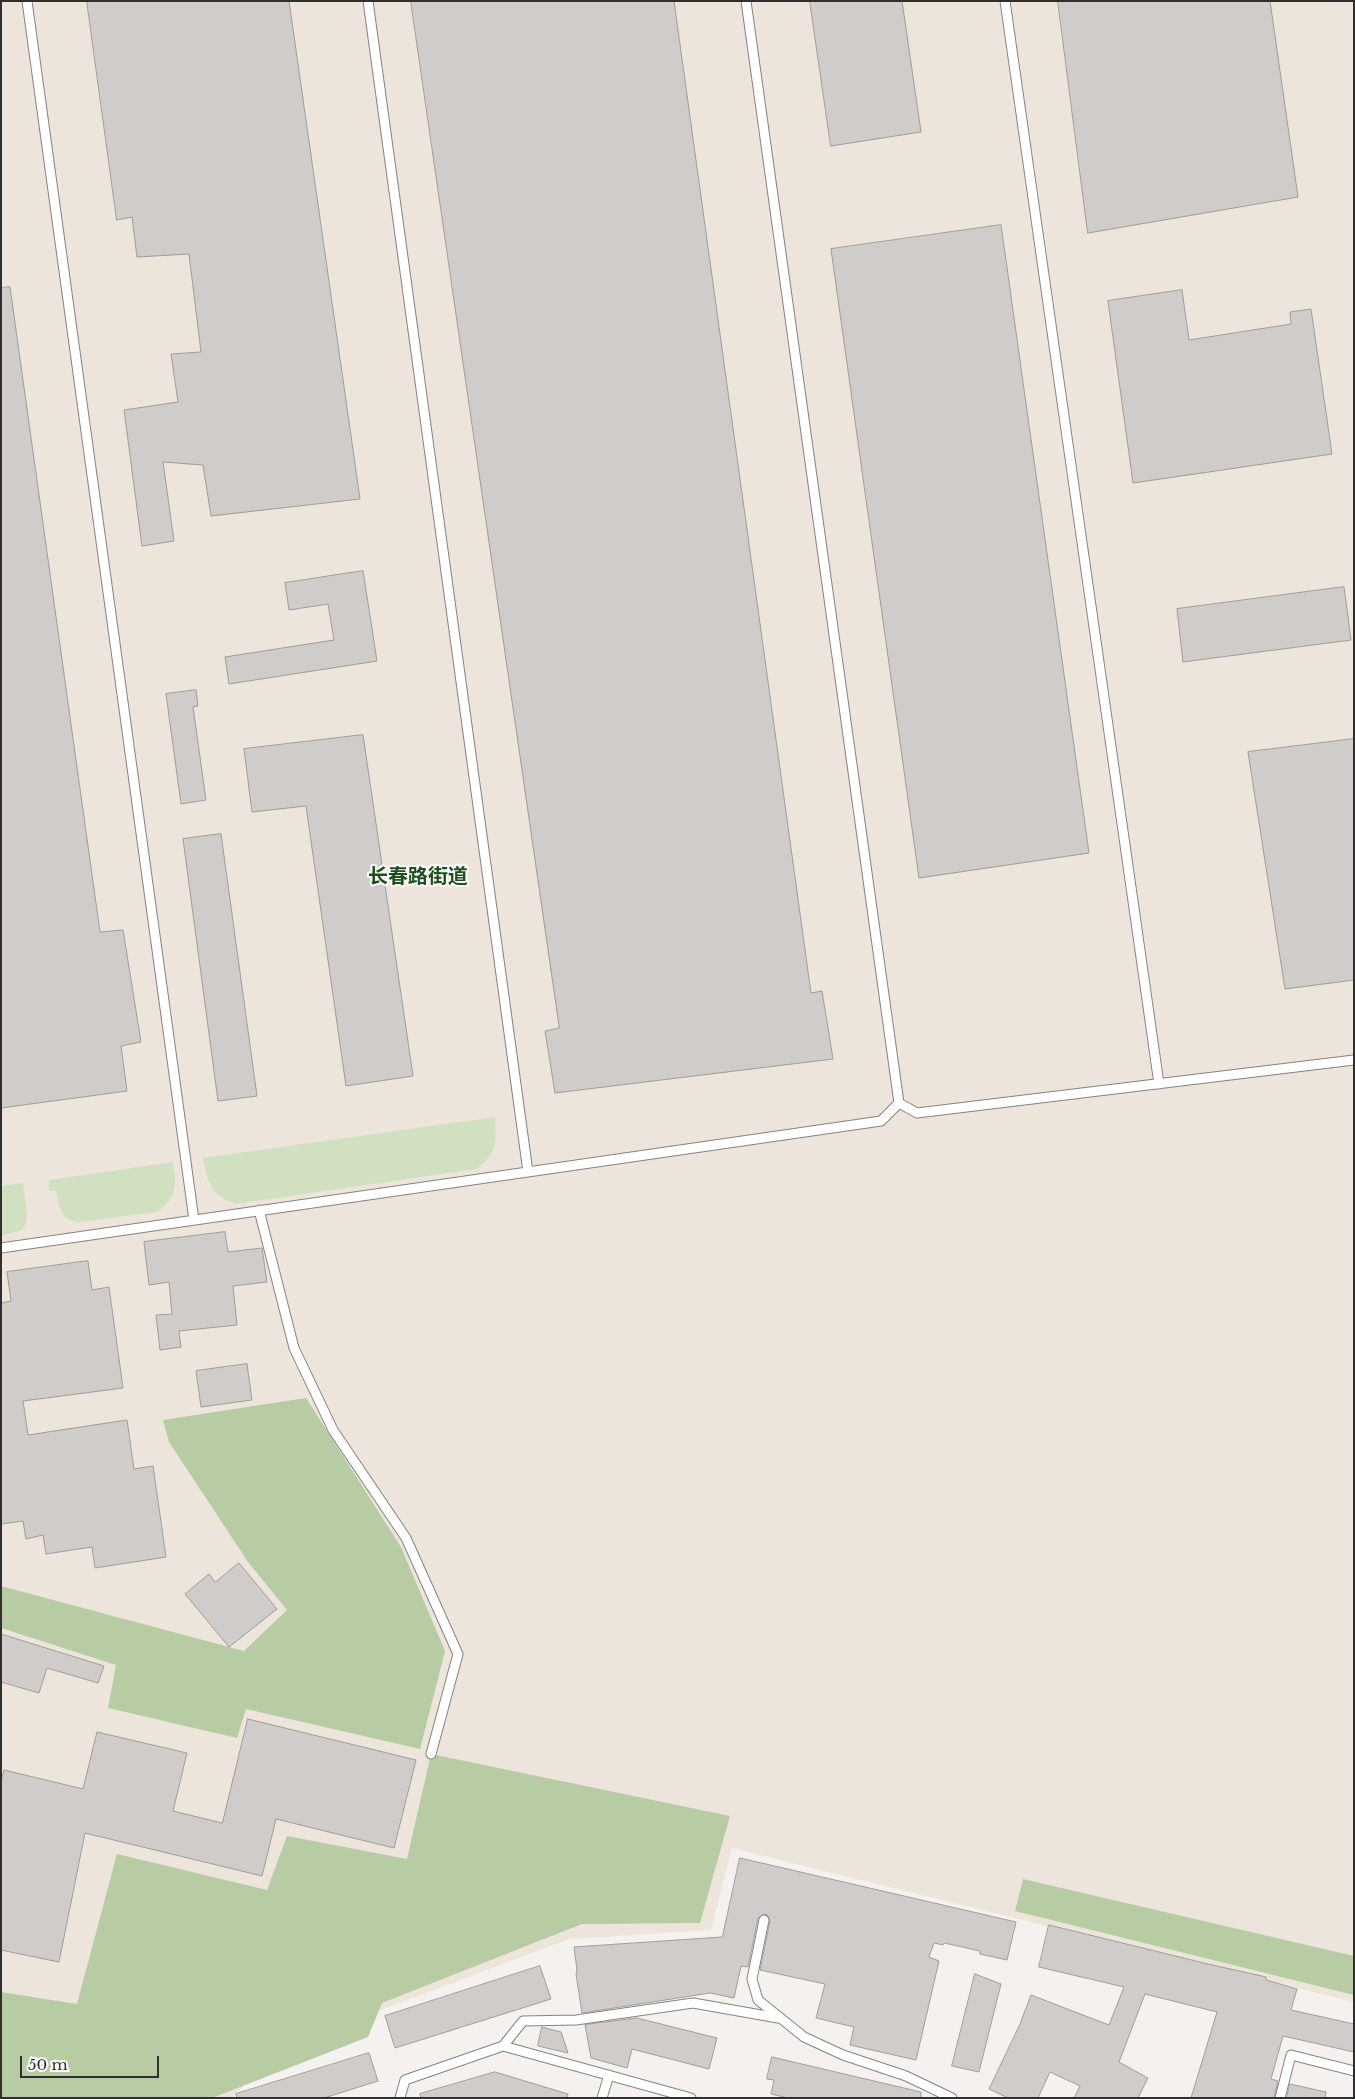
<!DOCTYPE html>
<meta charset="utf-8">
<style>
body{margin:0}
#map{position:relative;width:1355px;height:2099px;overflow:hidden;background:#f4f1ee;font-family:"Libre Baskerville",serif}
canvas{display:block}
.frame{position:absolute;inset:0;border:2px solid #312f2e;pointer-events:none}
.scale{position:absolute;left:20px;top:2056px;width:139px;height:22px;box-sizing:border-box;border:2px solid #312f2e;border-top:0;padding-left:6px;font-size:15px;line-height:18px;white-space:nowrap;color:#312f2e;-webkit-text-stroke:4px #fff;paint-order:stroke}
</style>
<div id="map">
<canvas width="1355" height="2099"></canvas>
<div class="frame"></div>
<div class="scale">50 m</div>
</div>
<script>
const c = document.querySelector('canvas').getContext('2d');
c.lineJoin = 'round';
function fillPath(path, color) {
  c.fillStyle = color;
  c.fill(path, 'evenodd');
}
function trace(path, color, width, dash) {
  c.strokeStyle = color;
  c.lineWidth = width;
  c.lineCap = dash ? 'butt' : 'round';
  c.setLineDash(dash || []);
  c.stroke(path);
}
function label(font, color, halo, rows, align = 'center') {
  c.font = font + ' "Libre Baskerville","Noto Sans SC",serif';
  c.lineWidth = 4;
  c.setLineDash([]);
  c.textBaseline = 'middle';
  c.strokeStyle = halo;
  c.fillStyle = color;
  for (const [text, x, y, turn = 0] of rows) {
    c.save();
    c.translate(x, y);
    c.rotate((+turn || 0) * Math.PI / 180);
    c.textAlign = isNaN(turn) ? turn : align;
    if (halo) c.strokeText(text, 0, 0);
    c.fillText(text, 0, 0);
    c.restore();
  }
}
fillPath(new Path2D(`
 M1,1H1354V2002L732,1848L711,1930L569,1939L283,2047L231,2098H1Z`), '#ede4db');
fillPath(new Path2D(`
 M495,1117C496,1142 498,1153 476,1169L236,1204C210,1195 208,1183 203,1158Z
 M173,1162C176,1185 178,1198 156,1212L80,1222C60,1221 60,1208 56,1191H49V1180Z
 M23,1183L27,1216L26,1222L22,1230L1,1236V1186Z`), '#d0e0c0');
fillPath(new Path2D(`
 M306,1398L401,1547L445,1651L420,1749L246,1709L237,1738L108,1708L116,1665L1,1628V1586L244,1651L287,1610L248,1562L169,1442L163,1420Z
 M431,1754L730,1816L700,1923L582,1924L382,2003L368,2037L212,2098H1V1992L77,2004L117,1854L267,1890L287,1836L407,1859Z
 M1023,1879L1354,1956V1995L1015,1911Z`), '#b8cca4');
const building = new Path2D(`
 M87,1H289L360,499L211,516L203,465L163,462L174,541L142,546L124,410L178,402L171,354L201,352L189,254L137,257L132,217L117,220Z
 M411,1H674L811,993L822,991L833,1059L555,1093L545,1031L559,1028Z
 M810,1H902L921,132L831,146Z
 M1058,1H1270L1298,197L1088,233Z
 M1001,225L1089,853L919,878L831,249Z
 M10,287L100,932L123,930L141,1042L121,1046L127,1091L1,1108V288Z
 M1182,290L1189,340L1291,324L1290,312L1311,309L1332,454L1133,483L1108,301Z
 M363,571L377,661L229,684L225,657L334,640L328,604L289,610L285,583Z
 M1344,587L1351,640L1183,662L1177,609Z
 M196,690L198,706L193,707L206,800L181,804L166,694Z
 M363,735L413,1076L346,1086L306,806L252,812L244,749Z
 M1354,739V980L1285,989L1248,752Z
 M221,834L257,1096L218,1101L183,839Z
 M225,1232L228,1252L262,1248L267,1282L233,1286L237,1325L179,1331L181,1347L160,1350L156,1315L172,1314L169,1282L149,1285L144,1242Z
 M88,1261L92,1290L109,1287L123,1388L23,1401L28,1435L127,1420L134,1469L153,1466L166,1557L95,1568L92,1547L46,1554L43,1535L26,1539L23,1521L1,1524V1303L11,1301L7,1272Z
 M247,1364L252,1400L201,1407L196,1371Z
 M239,1563L277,1609L229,1647L185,1594L209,1574L215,1582Z
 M1,1634L104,1666L98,1683L47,1668L39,1693L1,1682Z
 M248,1719L416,1760L394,1848L276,1819L262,1876L85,1833L59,1962L1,1950V1781L4,1770L83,1789L97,1732L187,1753L173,1811L222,1823Z
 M740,1858L1016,1922L1007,1960L980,1954V1951L944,1943L943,1945L934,1943L929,1957L939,1961L916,2060L850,2045L854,2027L816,2018L825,1984L760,1970L770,1921L768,1916L765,1914L758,1918L748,1967L741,1966L734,1998L710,1993L582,2013L576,1974L577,1970L574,1947L722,1937Z
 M1049,1925L1208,1964L1266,1977V1980L1297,1989L1291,2010L1354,2024V2052L1283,2036L1271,2079L1278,2081L1274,2098H1191L1217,2012L1145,1994L1119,2062L1148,2078L1138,2098H1074L1080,2086L1050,2072L1038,2098H1008L989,2089L1020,2024L1031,1995L1109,2025L1124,1987L1039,1967Z
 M540,1966L551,1999L395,2048L385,2016Z
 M975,1974L1001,1984L979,2072L952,2066Z
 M637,2018L717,2038L709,2069L632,2049L627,2068L591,2058L585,2025Z
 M542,2027L561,2032L568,2053L538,2046Z
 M369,2053L378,2081L324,2098H237L236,2094Z
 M772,2057L921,2092V2098H788L771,2094L774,2080L767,2079Z
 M495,2072L568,2094L567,2098H421L420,2094Z
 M1290,2084L1326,2092L1325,2098H1287Z`);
fillPath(building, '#cfccc9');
trace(building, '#a09d9a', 1);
const lane = new Path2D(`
 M27,1L194,1220
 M368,1L528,1172
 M746,1L899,1103
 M1005,1L1159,1084
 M899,1103L917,1113L1354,1060
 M259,1210L294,1348L333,1430L406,1538L458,1654L431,1754
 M1,1248L881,1121L899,1103
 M764,1920L752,1979L758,2000L804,2037L843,2055L906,2076L952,2098
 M503,2046L523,2021L576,2020L693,2003L778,2018
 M400,2098L405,2080L503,2046L691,2098
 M602,2098L609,2075
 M1280,2098L1291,2055L1354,2071`);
trace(lane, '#868380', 11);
trace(lane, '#fff', 9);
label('bold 20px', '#1e501a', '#fff', [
 ["长春路街道",418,877]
]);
</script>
